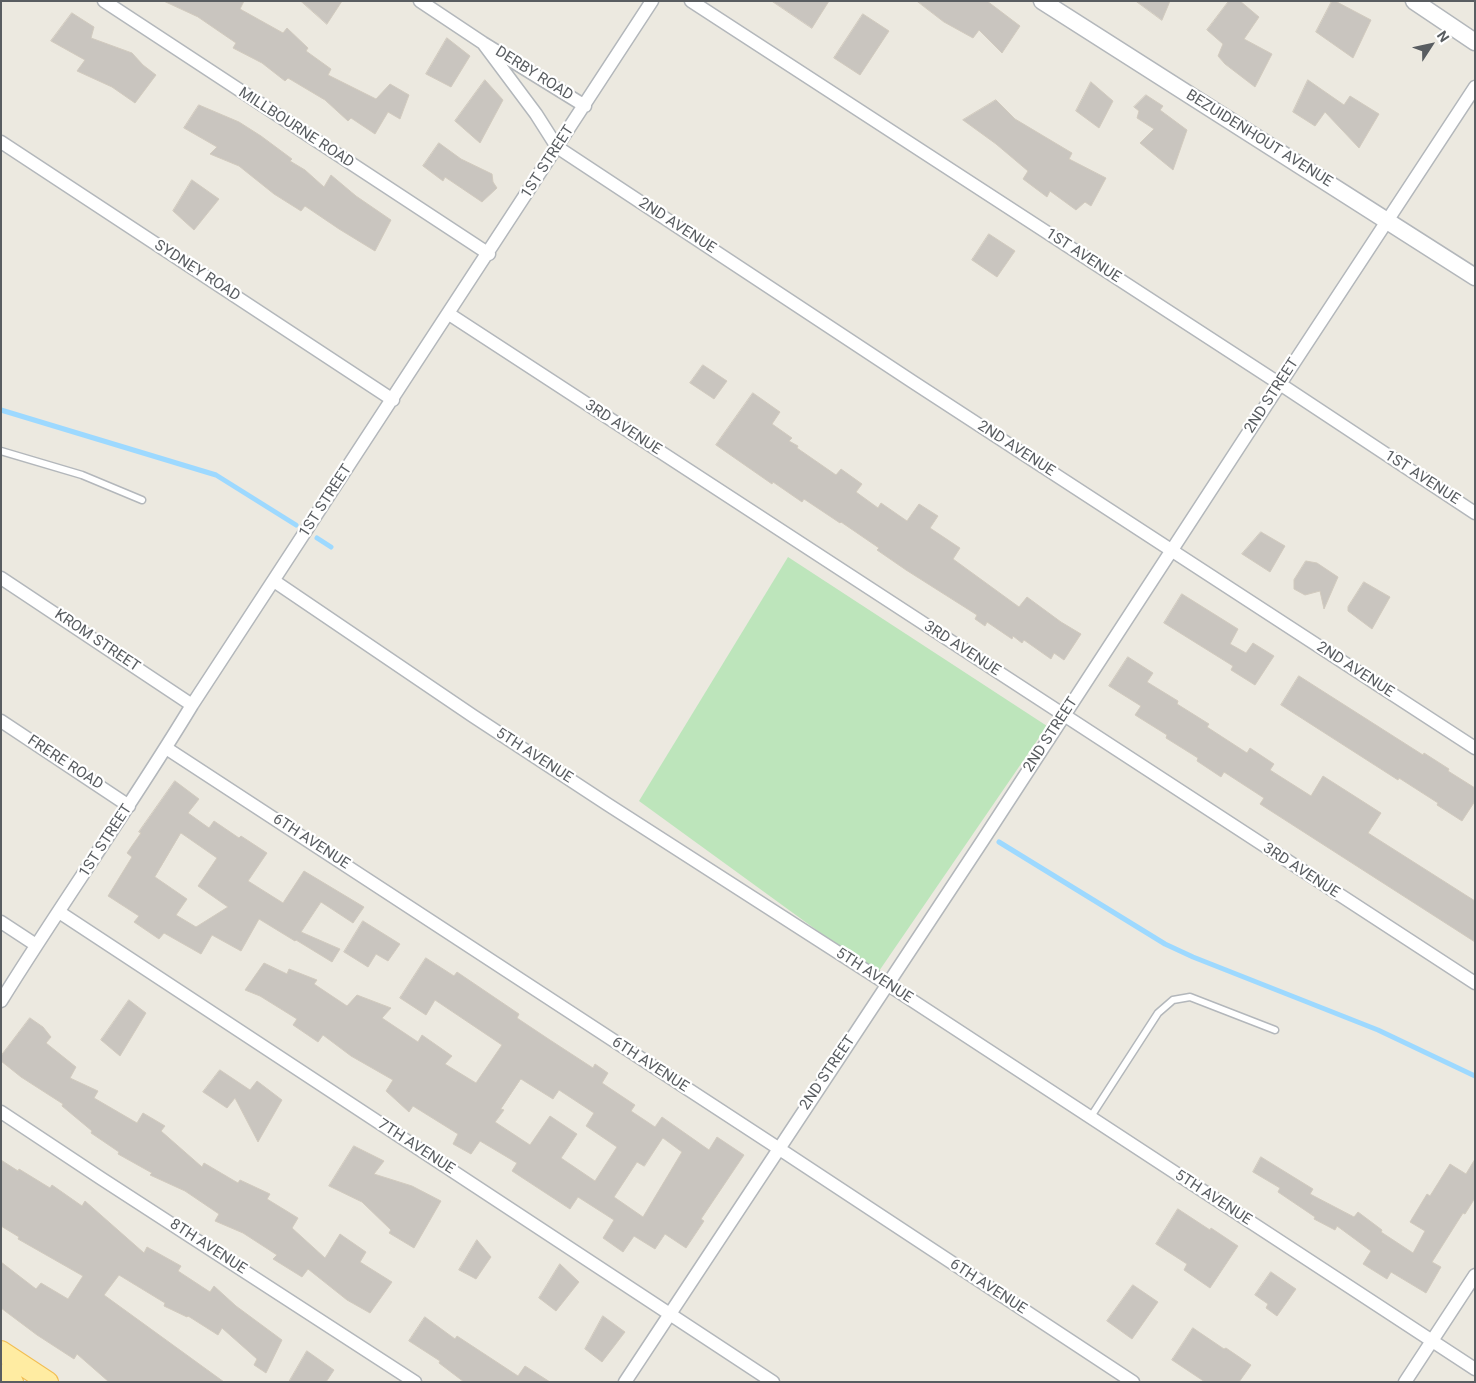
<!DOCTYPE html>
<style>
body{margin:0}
#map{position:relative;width:1476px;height:1383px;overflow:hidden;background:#ece9e0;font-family:Roboto,sans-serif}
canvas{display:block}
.frame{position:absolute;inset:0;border:2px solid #595d61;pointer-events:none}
.north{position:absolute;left:1406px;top:20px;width:50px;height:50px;-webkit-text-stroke:4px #fff;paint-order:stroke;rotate:55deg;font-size:14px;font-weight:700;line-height:20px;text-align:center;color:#595d61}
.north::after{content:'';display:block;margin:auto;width:18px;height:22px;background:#595d61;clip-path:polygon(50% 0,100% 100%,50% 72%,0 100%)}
</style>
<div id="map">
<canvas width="1476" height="1383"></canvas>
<div class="frame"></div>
<div class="north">N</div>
</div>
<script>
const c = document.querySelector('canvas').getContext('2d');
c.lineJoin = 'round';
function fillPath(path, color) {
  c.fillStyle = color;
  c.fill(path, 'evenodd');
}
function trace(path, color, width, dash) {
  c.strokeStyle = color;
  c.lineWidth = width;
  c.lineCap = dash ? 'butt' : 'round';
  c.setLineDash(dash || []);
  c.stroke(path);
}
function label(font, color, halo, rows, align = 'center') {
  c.font = font + ' Roboto,sans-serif';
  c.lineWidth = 4.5;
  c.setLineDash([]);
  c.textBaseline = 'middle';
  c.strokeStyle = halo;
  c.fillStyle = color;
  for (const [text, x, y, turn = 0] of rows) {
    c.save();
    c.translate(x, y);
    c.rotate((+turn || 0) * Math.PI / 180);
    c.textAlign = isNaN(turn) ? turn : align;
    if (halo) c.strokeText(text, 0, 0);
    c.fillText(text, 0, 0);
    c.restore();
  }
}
fillPath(new Path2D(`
 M788,557L1047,726L877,974L639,801Z`), '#bde5bb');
trace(new Path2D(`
 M1,410L216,475L296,525
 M317,538L331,547
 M999,842L1165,944L1193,957L1378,1030L1475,1076`), '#9dd9ff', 5);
const building = new Path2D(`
 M164,1H244L240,9L283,33L287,28L308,48L306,51L331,69L328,75L376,99L390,84L409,95L400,119L388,112L375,134L351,118L348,121L325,100L288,78L285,81L262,63L233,48L236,43L198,17Z
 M301,1H342L327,24Z
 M772,1H829L812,28Z
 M917,1H987L1020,26L1002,53L979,30L973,38L944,22Z
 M1136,1H1170L1162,20Z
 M1229,1H1240L1259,17L1244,39L1272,54L1255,87L1225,64L1218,56L1223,44L1207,30Z
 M1332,1H1335L1371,20L1353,58L1316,32Z
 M72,13L94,27L91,38L132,53L143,65L156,75L135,103L112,87L77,71L85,60L51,41Z
 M863,14L889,31L860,75L834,58Z
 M447,38L470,56L451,87L426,74Z
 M485,80L503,100L480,143L455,121Z
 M1308,80L1344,105L1350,96L1379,114L1359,148L1325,112L1315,126L1293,112Z
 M1091,82L1113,101L1099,128L1076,111Z
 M1146,95L1163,106L1160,110L1187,130L1173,170L1140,143L1154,129L1137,118L1139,111L1134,107Z
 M996,100L1015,119L1072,153L1069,159L1106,178L1091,206L1085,202L1076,210L1050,191L1047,197L1023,179L1028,171L996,144L963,120Z
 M199,105L239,122L261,136L292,159L290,161L305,170L324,187L331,175L356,196L391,220L375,251L339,229L305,206L301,211L274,194L239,166L210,154L217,147L184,128Z
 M439,143L461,159L492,174L493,182L497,188L482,202L445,177L443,181L423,166Z
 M192,180L219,199L194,230L173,211Z
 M989,234L1015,251L997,277L972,260Z
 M703,365L727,381L714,399L690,383Z
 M753,393L780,412L772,424L792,438L789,441L798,446L797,448L836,475L841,469L862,484L856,492L878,508L881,503L907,521L919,504L938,516L930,528L960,548L953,559L1019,607L1027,597L1061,622L1081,634L1064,660L1054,653L1051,659L1024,640L1022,643L1013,636L1012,639L987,622L985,626L975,619L977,615L906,570L877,550L879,548L841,522L840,523L804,499L802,502L773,482L772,484L716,445Z
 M1261,532L1285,546L1270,572L1242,554Z
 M1306,561L1317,563L1338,577L1324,609L1320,591L1305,595L1294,589V580Z
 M1364,582L1390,597L1372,629L1348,611V607Z
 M1182,594L1238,629L1230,644L1246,653L1253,643L1274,656L1255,685L1231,670L1233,666L1164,623Z
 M1128,657L1153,673L1147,682L1178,701L1177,704L1209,724L1207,727L1247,753L1250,748L1274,764L1270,770L1311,796L1323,776L1381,813L1368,833L1475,901V942L1260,804L1264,798L1224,772L1221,777L1197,761L1198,758L1166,738L1167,735L1135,715L1141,706L1109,686Z
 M1299,676L1423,755L1424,753L1449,769L1448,771L1475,788V801L1462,821L1437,805L1438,803L1399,778L1398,780L1281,705Z
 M175,781L199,799L188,813L209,828L214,821L239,838L241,836L267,853L248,881L283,903L304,871L364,907L353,923L321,902L301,932L340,949L332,962L296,940L295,941L259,919L241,951L212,935L201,954L164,933L159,939L134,922L139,916L108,896L132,857L127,853L141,833L139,832ZM181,833L217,858L198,886L228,907L196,927L176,915L187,899L155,877Z
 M363,921L400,944L388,961L376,954L368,967L344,952Z
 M426,958L454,976L457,972L519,1014L517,1018L550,1040L593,1068L595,1064L608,1073L602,1083L635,1105L631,1111L655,1127L662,1117L709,1150L717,1137L744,1155L701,1219L704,1221L686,1248L665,1234L655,1249L634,1236L623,1252L603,1238L614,1220L578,1197L570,1209L512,1171L517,1163L480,1141L471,1154L453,1144L458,1134L413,1106L409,1112L386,1091L393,1080L351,1056L323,1035L318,1042L293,1025L297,1019L260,996L245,990L264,963L287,974L289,969L317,980L314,984L347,1006L357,995L391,1008L382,1018L418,1042L422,1035L452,1056L445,1064L476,1083L502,1045L435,1000L426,1015L400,998ZM521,1079L553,1099L559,1090L594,1113L586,1126L617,1147L595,1181L561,1158L577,1134L550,1116L530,1145L495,1122L504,1110L501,1109ZM663,1138L682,1152L643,1217L614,1197L637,1162L644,1166Z
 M129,1000L146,1013L120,1056L101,1040Z
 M30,1018L43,1027L51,1037L46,1043L76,1067L70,1078L98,1091L94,1098L137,1123L143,1113L165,1126L161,1131L202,1167L204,1163L238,1183L240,1180L270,1194L267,1199L298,1218L292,1228L325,1258L340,1234L366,1252L360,1262L392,1282L370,1313L347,1300L308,1269L302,1277L273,1259L277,1255L243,1233L215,1221L219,1214L185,1191L150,1175L152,1173L118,1154L119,1152L91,1133L92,1131L62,1106L63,1104L21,1077L1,1061V1056Z
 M220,1070L250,1090L257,1081L282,1100L258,1142L235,1098L227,1108L203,1092Z
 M354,1146L384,1161L374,1174L412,1186L441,1201L414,1248L389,1233L391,1230L362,1202L329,1186Z
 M1261,1157L1313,1189L1310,1194L1354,1217L1358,1212L1382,1230L1381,1232L1413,1253L1425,1231L1410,1222L1427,1194L1430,1196L1450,1164L1466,1174L1475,1159V1198L1465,1214L1463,1213L1432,1262L1441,1267L1426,1293L1391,1272L1387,1279L1363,1264L1371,1251L1337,1226L1335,1230L1314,1219L1315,1217L1278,1192L1280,1188L1253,1172Z
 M1,1160L18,1171L19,1169L50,1188L52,1185L82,1206L85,1201L144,1253L147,1247L181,1266L178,1271L210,1292L214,1286L236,1306L282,1340L266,1373L254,1365L257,1359L222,1328L218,1335L188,1316L187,1317L164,1306L165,1303L119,1275L104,1295L224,1382H109L77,1354L74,1359L37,1335L1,1308V1262L36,1289L41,1283L68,1299L83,1276L18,1239L19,1237L1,1226Z
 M1178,1209L1210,1230L1211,1228L1238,1246L1210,1288L1184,1270L1187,1264L1156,1244Z
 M477,1240L491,1257L476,1279L459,1270Z
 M560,1264L579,1282L556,1311L539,1298Z
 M1271,1272L1296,1289L1277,1316L1266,1308L1268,1304L1255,1295Z
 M1133,1285L1158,1302L1132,1339L1107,1321Z
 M603,1316L625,1332L602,1362L585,1349Z
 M425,1317L455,1339L457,1336L518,1376L525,1366L550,1382H464L439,1363L440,1361L409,1341Z
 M1193,1328L1224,1349L1226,1348L1251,1365L1239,1382H1205L1172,1360Z
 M307,1351L334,1370L326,1382H289Z`);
fillPath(building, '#c9c5bf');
trace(building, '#d1cabe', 1);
const service = new Path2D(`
 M1,451L82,475L142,500
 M1090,1118L1158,1013L1173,1000L1190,997L1275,1030`);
const minor = new Path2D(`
 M104,1L489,254
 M420,1L483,43L585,106
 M691,1L1280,384L1475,513
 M483,43L536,114L557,147L913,382L1475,748
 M1,142L393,400
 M449,314L1475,983
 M1,578L192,705
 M274,581L473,716L607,804L887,984L1475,1369
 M1,721L129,806
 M166,748L778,1148L1133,1382
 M59,912L773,1382
 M1,922L36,945
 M1,1001C63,901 131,806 192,705L652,1
 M1,1112L102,1179L415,1382
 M625,1382L983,840L1280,384L1475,87
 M1405,1382L1475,1275`);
const tertiary = new Path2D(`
 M1042,1L1475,277
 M1414,1L1475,42`);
const primary = new Path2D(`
 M1,1351L48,1382
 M1,1374L13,1382`);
trace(service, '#b3b7bb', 9);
trace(minor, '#b3b7bb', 15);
trace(tertiary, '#b3b7bb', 19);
trace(primary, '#f2be53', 22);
trace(service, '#fff', 6);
trace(minor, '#fff', 12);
trace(tertiary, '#fff', 16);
trace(primary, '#ffeca2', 20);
label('15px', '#595d61', '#fff', [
 ["DERBY ROAD",534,74,32],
 ["MILLBOURNE ROAD",296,128,33],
 ["BEZUIDENHOUT AVENUE",1259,139,32],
 ["1ST STREET",548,162,-57],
 ["2ND AVENUE",677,226,33],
 ["1ST AVENUE",1083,256,33],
 ["SYDNEY ROAD",197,271,33],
 ["2ND STREET",1272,396,-57],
 ["3RD AVENUE",623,428,33],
 ["2ND AVENUE",1016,449,33],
 ["1ST AVENUE",1422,478,33],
 ["1ST STREET",326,501,-57],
 ["KROM STREET",97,641,34],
 ["3RD AVENUE",962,649,33],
 ["2ND AVENUE",1355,670,33],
 ["2ND STREET",1051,735,-57],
 ["5TH AVENUE",534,756,33],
 ["FRERE ROAD",65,763,33],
 ["1ST STREET",106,841,-57],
 ["6TH AVENUE",311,842,33],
 ["3RD AVENUE",1301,871,33],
 ["5TH AVENUE",874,976,33],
 ["6TH AVENUE",650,1065,33],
 ["2ND STREET",828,1073,-56],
 ["7TH AVENUE",416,1147,33],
 ["5TH AVENUE",1213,1198,33],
 ["8TH AVENUE",208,1247,33],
 ["6TH AVENUE",988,1287,33]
]);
</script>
